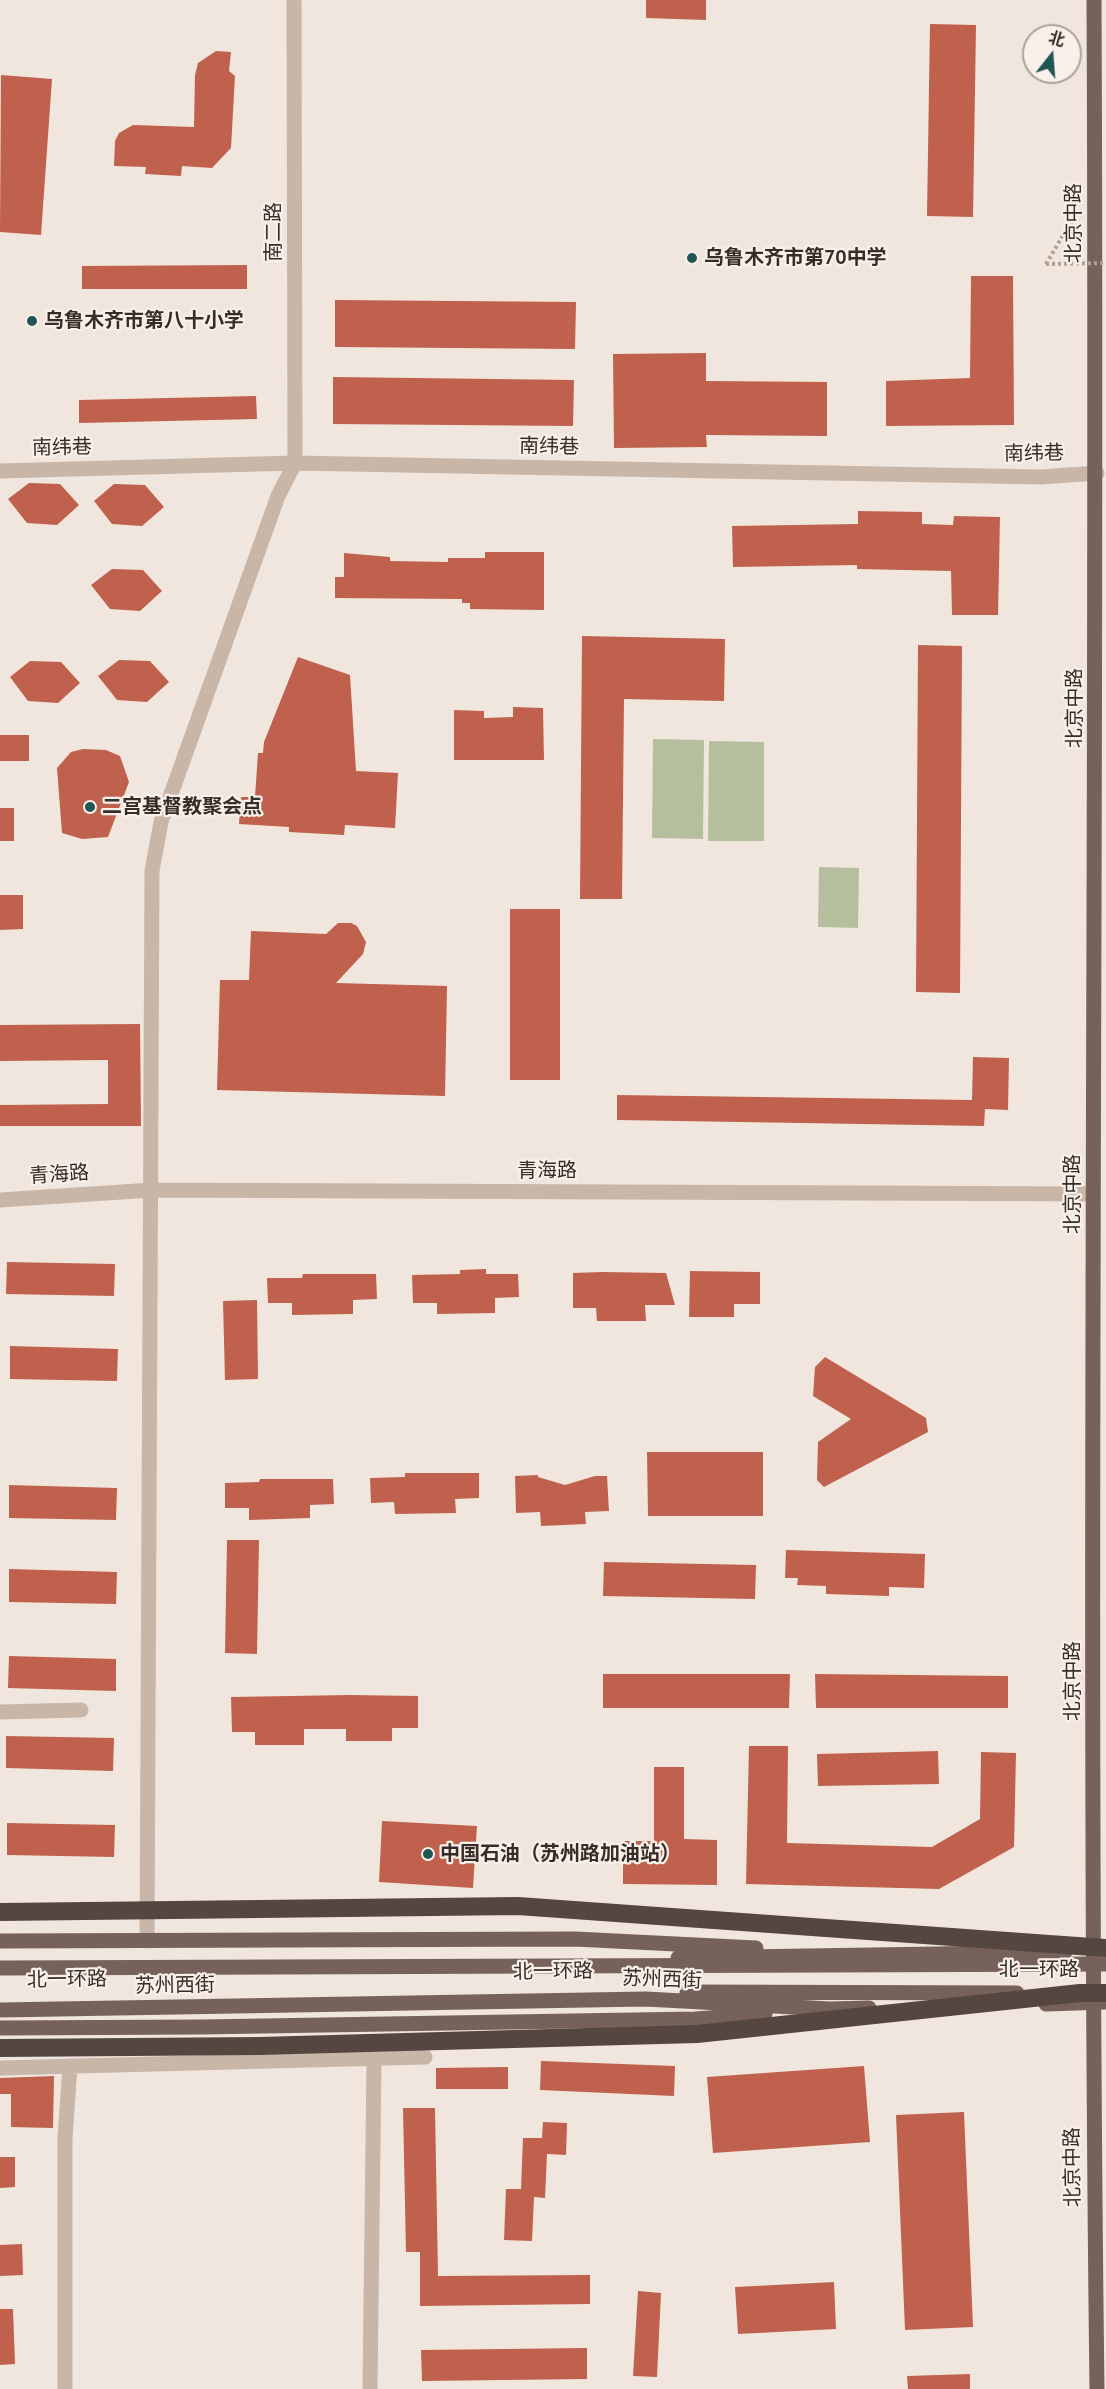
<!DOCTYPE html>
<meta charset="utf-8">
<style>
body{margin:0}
#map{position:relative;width:1106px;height:2389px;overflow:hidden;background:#f1e6dd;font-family:"PT Sans","Noto Sans SC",sans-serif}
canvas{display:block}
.north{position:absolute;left:1022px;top:24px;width:60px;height:60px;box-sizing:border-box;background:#f9f0e9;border:2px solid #aba29c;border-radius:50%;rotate:17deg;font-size:16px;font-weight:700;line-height:24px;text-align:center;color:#362c29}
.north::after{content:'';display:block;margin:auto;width:21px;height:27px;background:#205555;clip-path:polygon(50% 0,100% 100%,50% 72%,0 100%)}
</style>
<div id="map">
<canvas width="1106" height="2389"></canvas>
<div class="north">北</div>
</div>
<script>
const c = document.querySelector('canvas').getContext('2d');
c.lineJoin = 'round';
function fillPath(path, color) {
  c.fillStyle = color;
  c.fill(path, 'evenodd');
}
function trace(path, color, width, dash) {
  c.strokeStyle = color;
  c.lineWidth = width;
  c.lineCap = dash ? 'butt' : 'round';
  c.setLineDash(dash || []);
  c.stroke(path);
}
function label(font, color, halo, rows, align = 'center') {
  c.font = font + ' "PT Sans","Noto Sans SC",sans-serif';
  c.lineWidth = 4.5;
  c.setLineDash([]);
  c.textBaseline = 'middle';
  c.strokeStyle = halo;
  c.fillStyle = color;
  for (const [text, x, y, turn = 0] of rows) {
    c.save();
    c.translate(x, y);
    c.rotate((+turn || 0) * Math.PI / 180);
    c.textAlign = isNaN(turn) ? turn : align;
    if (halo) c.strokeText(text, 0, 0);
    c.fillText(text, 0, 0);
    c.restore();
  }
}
fillPath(new Path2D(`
 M653,739L704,740L703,839L652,838Z
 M709,741L764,742V841H708Z
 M819,867L859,868L858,928L818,927Z`), '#b6bf9d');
fillPath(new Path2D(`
 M646,0H706V20L646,18Z
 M930,24L976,25L973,217L927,216Z
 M216,51L231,52L229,71L235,76L231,148L212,168L182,166L181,176L145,174L146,167L114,166L115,141L119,133L133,125L194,127L195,75L198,63Z
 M1,75L52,79L41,235L0,232Z
 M247,265V289H82V266Z
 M971,276H1013L1014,425L886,426V381L970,378Z
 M335,300L576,302L575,349L335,347Z
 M706,353V381L827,382V436L706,435L707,447L614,448L613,354Z
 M333,377L574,380L573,426L333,424Z
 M256,396L257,419L79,423V400Z
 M29,483L60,484L79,505L57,525L27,523L8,499Z
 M114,484L145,485L164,507L142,526L112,524L94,501Z
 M858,511L922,512V524L953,525L954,516L1000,517L998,615H952L951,571L857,569V565L733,567L732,526L858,524Z
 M485,552H544V610L470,609V603H462V599L335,598V577H344V553L390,557V561L448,562V558H485Z
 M112,569L143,570L162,591L140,611L110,609L91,585Z
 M582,636L725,639L724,701L624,699L622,899H580Z
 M918,645L962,646L960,993L916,992Z
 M298,657L350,675L356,771L398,773L395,828L345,825L344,835L289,832V827L239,824L241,797H255L258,753H263L264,742Z
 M119,660L150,661L169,682L147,702L117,700L98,676Z
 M30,661L61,662L80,683L58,703L28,701L10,677Z
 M513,707L543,708L544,760H454V710L484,711V718L513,717Z
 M0,735H29V761H0Z
 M83,749L106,750L120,756L129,782L108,837L82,839L62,833L57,768L71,752Z
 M0,808H14V841H0Z
 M0,895H23V929L0,930Z
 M510,909H560V1080H510Z
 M338,923H351L357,926L366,942L363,954L336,983L447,986L445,1096L217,1090L220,980H249L251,931L326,934Z
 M140,1024L141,1126H0V1105L108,1104V1060L0,1061V1025Z
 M973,1057L1009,1058L1008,1110L985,1109L984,1126L617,1120V1095L972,1100Z
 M7,1262L115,1264L114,1296L6,1294Z
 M486,1269V1274H518L519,1297L495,1298V1313L437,1314V1303H413L412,1275L460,1274V1270Z
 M690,1271L760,1272V1304H734V1317H689Z
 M602,1272L666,1273L675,1305H645L646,1321H597L596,1308H573V1273Z
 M303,1274H376L377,1299L353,1300V1314L292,1315V1303H268L267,1278H302Z
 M257,1300L258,1379L225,1380L223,1301Z
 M10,1346L118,1349L117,1381L10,1379Z
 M825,1357L926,1418L928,1432L824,1487L817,1480L818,1442L851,1419L813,1396L815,1367Z
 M647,1452H763V1516H648Z
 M405,1473H479V1498L455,1499L456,1513L395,1514L394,1502L371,1503L370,1478L405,1477Z
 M538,1475V1477L565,1485L595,1476H607L609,1511L585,1512L586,1524L541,1526L540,1512L516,1513L515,1476Z
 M260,1479H333L334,1504L310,1505V1518L249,1520V1508H225V1483L259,1482Z
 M9,1485L117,1488L116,1520L9,1518Z
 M227,1540H259L257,1654L225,1653Z
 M786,1550L925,1554L924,1588L889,1587V1596L826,1594V1586L797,1585L798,1578H785Z
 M604,1562L756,1565L755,1599L603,1596Z
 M9,1569L117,1572L116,1604L9,1602Z
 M9,1656L116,1659V1691L8,1688Z
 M603,1674H790L789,1708H603Z
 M815,1674L1008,1676V1708H816Z
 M349,1695L418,1696V1728H392V1741H346V1729H304V1745H255V1732H232L231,1697Z
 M6,1736L114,1738L113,1771L6,1768Z
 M749,1746H788L787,1843L932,1847L980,1819L981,1752L1016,1753L1014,1847L939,1889L746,1884Z
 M938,1751L939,1784L818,1786L817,1754Z
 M654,1767H684V1839L717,1840V1885L623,1884V1841H654Z
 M382,1821L477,1826L473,1888L379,1882Z
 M7,1823L115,1825L114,1857L7,1855Z
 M541,2061L675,2066L674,2096L540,2090Z
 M864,2066L870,2142L713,2153L707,2077Z
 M508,2067V2089H436V2068Z
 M54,2076L53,2128L11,2127V2094H0V2078Z
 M403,2108H435L438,2276L590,2275V2304L420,2306V2252H406Z
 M964,2112L973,2327L905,2330L896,2115Z
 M543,2122L567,2123L566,2155L547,2154L545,2198L534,2197L532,2241L504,2240L506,2189H521L523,2138H542Z
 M0,2157H15V2187L0,2188Z
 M22,2244L23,2275L0,2276V2245Z
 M834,2282L836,2329L738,2334L735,2287Z
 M638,2291L661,2293L657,2377L633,2376Z
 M0,2309H13L15,2364L0,2365Z
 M587,2348V2379L422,2381L421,2350Z
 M970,2374V2389H908L907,2376Z`), '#bf614c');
trace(new Path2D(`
 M1046,264L1078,210`), '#b4a093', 4, [3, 3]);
trace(new Path2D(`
 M0,471L295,463L1041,477L1097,473
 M0,1200L152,1190L1093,1194
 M0,1712L81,1710
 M147,1941L152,871L161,822L278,496L295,463L294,0
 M0,2068L425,2057
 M65,2389V2138L70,2066
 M370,2389L374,2058`), '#c8b6a9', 15);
trace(new Path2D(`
 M1094,0C1098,796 1087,1593 1097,2389
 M0,1941L575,1939L756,1948
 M678,1958L1065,1952
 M687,1992L1017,1993
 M1046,2004L1106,2002
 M0,2010L646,1999L830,2009L869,2008
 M0,2028L201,2027L695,2019L765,2014`), '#77625b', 15);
trace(new Path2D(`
 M1046,264L1106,263`), '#b4a093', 4, [3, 3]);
trace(new Path2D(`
 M0,1968L1106,1964`), '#77625b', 15);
trace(new Path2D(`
 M0,1912L518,1906L1106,1948
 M0,2048L259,2046L697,2034L1080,1993H1106`), '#564640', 18);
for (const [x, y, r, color] of [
 [692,258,6,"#205555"],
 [32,321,6,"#205555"],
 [90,807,6,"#205555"],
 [428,1854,6,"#205555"]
]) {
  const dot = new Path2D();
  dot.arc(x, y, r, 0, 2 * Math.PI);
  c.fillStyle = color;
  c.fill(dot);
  trace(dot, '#f9f0e9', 2);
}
label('20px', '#362c29', '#f9f0e9', [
 ["北京中路",1074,223,-90],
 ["南二路",274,232,-90],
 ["南纬巷",549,447,1],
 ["南纬巷",62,448,-1],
 ["南纬巷",1034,454,-1],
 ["北京中路",1075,708,-90],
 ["青海路",547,1171],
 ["青海路",59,1175,-4],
 ["北京中路",1073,1194,-90],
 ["北京中路",1073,1681,-90],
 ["北一环路",1039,1970],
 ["北一环路",553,1972,-1],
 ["北一环路",67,1980,-1],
 ["苏州西街",662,1980,2],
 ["苏州西街",175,1986,-1],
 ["北京中路",1073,2167,-91]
]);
label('bold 20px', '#362c29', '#f9f0e9', [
 ["乌鲁木齐市第70中学",704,258],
 ["乌鲁木齐市第八十小学",44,321],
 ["二宫基督教聚会点",102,807],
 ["中国石油（苏州路加油站）",440,1854]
], 'left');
</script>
